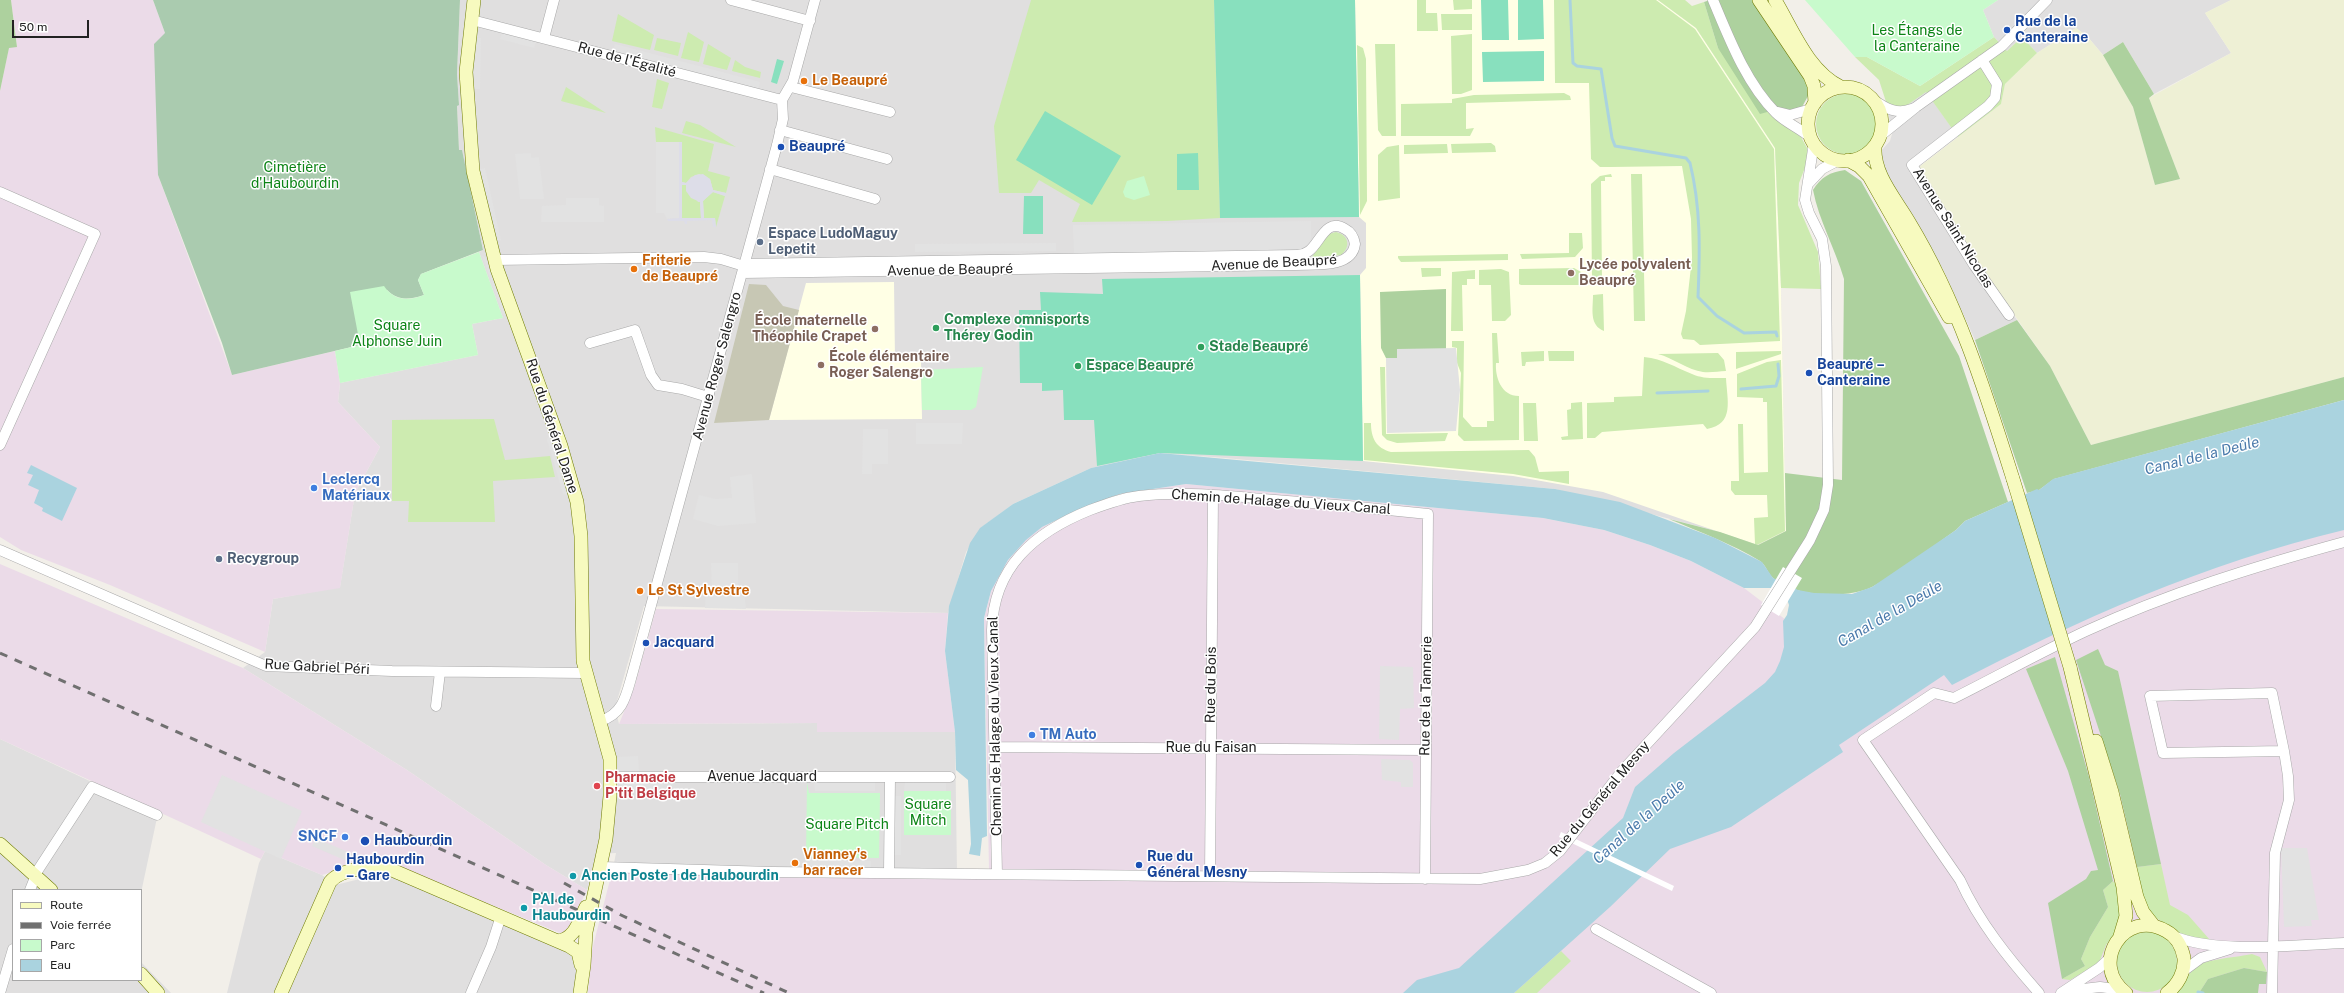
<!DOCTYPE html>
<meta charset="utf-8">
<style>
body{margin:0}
#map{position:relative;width:2344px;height:993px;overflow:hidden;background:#f2efe9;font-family:"Public Sans",sans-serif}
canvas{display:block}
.legend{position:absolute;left:12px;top:889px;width:130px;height:92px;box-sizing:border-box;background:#fff;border:1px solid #a7a7a7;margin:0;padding:5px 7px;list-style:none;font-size:12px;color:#222}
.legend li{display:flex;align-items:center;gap:8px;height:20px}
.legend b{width:20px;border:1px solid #a7a7a7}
.scale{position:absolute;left:12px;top:20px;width:77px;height:18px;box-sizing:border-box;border:2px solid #222;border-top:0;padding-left:5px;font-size:12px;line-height:14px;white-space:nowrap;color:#222;-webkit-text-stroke:3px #fff;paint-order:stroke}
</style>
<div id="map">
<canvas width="2344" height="993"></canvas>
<ul class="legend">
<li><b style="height:5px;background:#f7fabf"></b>Route</li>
<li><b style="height:5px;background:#707070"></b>Voie ferrée</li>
<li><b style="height:11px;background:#c8facc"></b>Parc</li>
<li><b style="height:11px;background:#aad3df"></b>Eau</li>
</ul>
<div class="scale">50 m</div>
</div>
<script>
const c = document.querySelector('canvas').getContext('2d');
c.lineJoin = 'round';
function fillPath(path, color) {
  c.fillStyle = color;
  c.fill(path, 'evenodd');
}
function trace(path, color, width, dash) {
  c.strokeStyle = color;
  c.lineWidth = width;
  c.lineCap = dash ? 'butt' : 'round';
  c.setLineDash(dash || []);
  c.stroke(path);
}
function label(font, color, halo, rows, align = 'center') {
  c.font = font + ' "Public Sans",sans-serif';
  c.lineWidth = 3;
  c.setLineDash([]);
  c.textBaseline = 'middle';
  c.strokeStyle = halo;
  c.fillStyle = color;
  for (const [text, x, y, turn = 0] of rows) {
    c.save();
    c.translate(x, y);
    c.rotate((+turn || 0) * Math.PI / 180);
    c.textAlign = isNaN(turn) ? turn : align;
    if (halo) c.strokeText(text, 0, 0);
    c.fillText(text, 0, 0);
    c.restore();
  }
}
fillPath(new Path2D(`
 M460,0H1658L1775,148L1781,288L1786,531L1757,545L1720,532L1555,489L1225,458L1160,453L1091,468L1013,504L981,528L966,552L948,613L644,606L615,708L619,724L817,723V732H955L957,873L613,868L616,853L597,854L587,890L546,865L407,770L243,668L265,652L273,599L340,587L355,493L380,447L338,402L340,383L478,355L472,324L503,318L479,252L483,250L462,151L459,150L457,105H459L457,74Z
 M1998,0H2231L2205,13L2231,53L2154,94L2123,42L2103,55L2087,36L2076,28L2037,53L2022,37L2007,51L1994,37L1983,10Z
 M1926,91L1958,137L1919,166L1972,254L2017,320L1975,340L1943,269L1881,165V151L1890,141L1892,134L1887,105L1903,108Z
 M0,739L158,813L141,893V890H13V980H141V962L171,993H0Z
 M265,851L322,875L335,885L389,872L575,954L586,993H227L259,863Z`), '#e0dfdf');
fillPath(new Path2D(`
 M11,0H153L165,33L158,175L232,375L335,351L340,383L338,402L380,447L355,493L340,588L273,599L265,652L110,585L21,550L0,537V91L9,47L17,46Z
 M1186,484L1543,518L1604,530L1650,545L1691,561L1744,588L1815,642L2073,620L2344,513V993H588L592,950L613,868L989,869L984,618L991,591L998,576L1008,560L1026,539L1042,527L1084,507L1120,494Z
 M0,564L243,668L407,770L546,865L587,890L565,935L377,858L322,875L265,851L261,859L0,739Z
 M656,609L948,613L945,651L955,732H817V723L619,724L635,685Z`), '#ebdbe8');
fillPath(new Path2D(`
 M1355,0H1658L1696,28L1775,148L1781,288L1786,531L1757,545L1603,492L1513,476L1363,461L1360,275L1366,268V223L1359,217Z
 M894,282L895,360H921L922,419L769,420L806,283Z`), '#ffffe5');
fillPath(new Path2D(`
 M749,284L766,285L783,306L799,310L769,420L714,423Z`), '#c7c7b4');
fillPath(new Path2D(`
 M2231,0H2344V377L2091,445L2050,366L1972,254L1919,167L2001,104L2005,84L2037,53L2076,28L2087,36L2103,55L2133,107L2155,185L2180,179L2149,98L2231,53L2205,13Z`), '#eef0d5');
fillPath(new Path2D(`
 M1031,0H1214L1220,218L1167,221L1072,222L1080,204L1039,180L1031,193H999L994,126Z
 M1417,0H1426V13H1437L1438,31H1417Z
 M1453,0H1472V9L1454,10Z
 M1554,0H1656L1695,29L1774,149L1780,341L1700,345L1694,340L1683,339L1681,334L1686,311L1692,258L1691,219L1682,166L1610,167H1600L1591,159L1589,83H1555Z
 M1658,0H1685L1692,6L1704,2L1718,48L1778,109L1792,130L1801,137L1807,148L1808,160L1799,183L1798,205L1818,252L1821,289L1781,288L1775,148L1696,28Z
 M618,14L654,35L650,50L612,41Z
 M1441,14H1472V30H1442Z
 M688,32L704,42L699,62L681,58Z
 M1472,34V90L1461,94H1452L1451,36Z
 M1994,37L2007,51L2022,37L2037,53L2005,84L2001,104L1958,137L1926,92L1903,108L1887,105L1879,80L1855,57H1867L1920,86Z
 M657,38L681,43L678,56L654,50Z
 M708,44L731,58L727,70L703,64Z
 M1375,44H1395L1396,136H1382L1378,130Z
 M1357,45L1363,48L1366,59L1367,201L1360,215Z
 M735,60L745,67L761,72L760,78L732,71Z
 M657,79L669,83L662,109L652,107Z
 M566,87L606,113L561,101Z
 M1564,93L1570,96L1571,100L1466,103V129L1474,128L1470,136H1401V104L1452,103V99L1474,95Z
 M1816 124a30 30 0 1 1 60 0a30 30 0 1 1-60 0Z
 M686,121L700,125L736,147L682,133Z
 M655,127L714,144L708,171L730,177L726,193L713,190L710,179L699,174L691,177L686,183L682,182V142H656Z
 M1491,143L1495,146L1496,152L1452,153L1451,144Z
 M1447,144L1448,153L1404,154V145Z
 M1399,145L1400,198L1378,201V155L1387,147Z
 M1611,174L1612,177H1605V181H1601L1602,283L1597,284L1592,280L1591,184L1600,176Z
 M1631,174H1642L1645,321H1634Z
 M682,184L686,185L698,202H700L701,218H682Z
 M713,192L725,196L716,227L715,218H704L703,201Z
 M1336,232C1349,235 1351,247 1341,255L1311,258L1329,234Z
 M1569,233H1582L1583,248L1575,257L1522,259L1520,254L1569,253Z
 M1508,254V260L1401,262L1398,258V256Z
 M1421,268H1441V276L1422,277Z
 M1574,268L1581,272L1583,285H1521L1519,284V269Z
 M1501,269L1509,272L1511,315L1505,321H1492L1491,285H1479V270Z
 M1475,270V279H1467V285H1462L1463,331H1451L1452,272Z
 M1603,294L1604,331C1589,325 1593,309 1593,295Z
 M1492,333H1497L1499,363H1496C1495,377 1501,396 1519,396V440L1464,441L1458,435L1461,373L1457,363V348L1452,347V341H1464L1463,417L1472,427H1487V421H1494Z
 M1544,351V361L1526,362L1525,366H1522L1521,352Z
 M1548,351H1574V361H1549Z
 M1781,351V354L1736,369V352Z
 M1718,353L1724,360L1726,371C1719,371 1711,373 1703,372C1688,370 1673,358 1658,354Z
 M1644,357C1664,359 1674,367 1692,374C1703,379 1714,378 1726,378C1727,400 1735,424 1707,429L1703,424L1602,432L1595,438H1587V403L1614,402V397L1642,396Z
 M1781,360L1785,531L1757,545L1755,544L1754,518L1768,517L1767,495H1735L1731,490V481H1739L1738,424H1743L1744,473L1768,472L1767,402H1763V398L1737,397V374L1767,362Z
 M1380,367H1385L1386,434L1448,433L1445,441L1397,443L1387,440L1382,435Z
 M1582,402L1583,439L1562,440L1561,437L1568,436L1567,410L1571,409V403Z
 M1523,403H1536L1538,441H1524Z
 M494,419L505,460L550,456L555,477L493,481L495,522H408L409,501H392V420Z
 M1364,423H1371C1371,438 1376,448 1391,452L1529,450L1535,457L1539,472L1569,471V484L1513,474L1364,460Z
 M2161,864L2170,905L2188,915L2210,940L2182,936L2149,913L2143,898L2137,867Z
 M2113,881L2116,884L2121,921L2116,932L2106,945L2099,963L2070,980L2062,979L2085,966L2081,959L2090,937L2108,907L2103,890Z
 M2117 962a30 30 0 1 1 60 0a30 30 0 1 1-60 0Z
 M1561,951L1571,961L1537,993H1514Z
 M2252,954L2260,957L2267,972L2244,968L2208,979L2199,993H2176C2184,985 2188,972 2197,966C2206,959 2240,957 2252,954Z`), '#cdebb0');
fillPath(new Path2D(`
 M0,0H11L17,47L9,48L0,91Z
 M1710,0H1755L1807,81L1808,96L1802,107L1793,111L1778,109L1760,114L1718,48L1704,2Z
 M2123,42L2154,94L2149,98L2180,179L2155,185L2133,107L2103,55Z
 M1845,170L1861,181L1959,356L2008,502L1965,521L1956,530C1929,549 1902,571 1872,587C1848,599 1794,597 1773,578C1768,574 1766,565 1760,561C1732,544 1700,532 1669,519L1720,532L1758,545L1786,531L1785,473L1842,480L1844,279C1835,248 1819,221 1813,190C1821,177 1830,172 1845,170Z
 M1446,289V349H1397V358H1386L1381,348L1380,292Z
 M2017,320L2050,366L2091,445L2344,377V400L2054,479L2039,490L2027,493L1975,340Z
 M2098,649L2105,665L2118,671L2161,864L2137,867L2120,794L2076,660Z
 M2055,657L2089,777L2113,881L2103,890L2108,907L2090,937L2081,959L2085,966L2062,979L2048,903L2086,879L2091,871L2098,870L2068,771L2026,669Z
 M2244,968L2267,972L2266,984H2259L2258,993H2199L2208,979Z`), '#add19e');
fillPath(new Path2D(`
 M153,0H460L457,74L459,105L457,106L459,150H462L483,250L421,274L418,280L424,295C410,300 398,301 387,290L360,345L232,375L222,343L158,175L154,44L165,33Z`), '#aacbaf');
fillPath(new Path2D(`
 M1805,0H1998L1983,10L1994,37L1920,86L1867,57H1855Z
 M1144,176L1150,195L1134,200L1125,197L1123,192L1127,181Z
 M479,252L503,318L472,324L478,355L340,383L335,351L360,345L350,292L384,286C394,301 409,301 424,295L418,280L421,274Z
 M983,367L976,407L971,410H922L921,370Z
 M807,782L809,793H880L879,858L806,857Z
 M904,791H951V835H904Z`), '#c8facc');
fillPath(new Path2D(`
 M1214,0H1355L1359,217L1220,218Z
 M1481,0H1508L1509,40H1482Z
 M1518,0H1543L1544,39L1518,40Z
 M1544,51V81L1483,82L1482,52Z
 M777,59L784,61L777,84L771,82Z
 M1045,111L1121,156L1092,205L1016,160Z
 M1198,153L1199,190H1177V154Z
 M1024,196H1043V234H1023Z
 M1360,275L1363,461L1160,453L1097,466L1094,420H1064L1063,390L1042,391V383H1020L1019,310H1041L1040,292L1103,294L1102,279Z`), '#88e0be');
fillPath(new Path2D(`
 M502,32L536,40L534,48L500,39Z
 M473,38H481L480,89H472Z
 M615,44L760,82L758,90L613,52Z
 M656,142H679V218L667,219L664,213H656Z
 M531,153V158L539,157L544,199H520L515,154Z
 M485,168L501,240L494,241L478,170Z
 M566,198H599V205L604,206V222H541L542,206L566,205Z
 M1311,221V238L1309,244L1296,252L1074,256L1073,225Z
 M1056,243V251L915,252V244Z
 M482,256L491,261L509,312L503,315Z
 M1456,348L1460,390L1456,431L1387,433L1386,358H1397V349Z
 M916,423H963L962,444H916Z
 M863,429H888V464H872V474H862Z
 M549,436L556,440L572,498L563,494L547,440Z
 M752,474L756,523L718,526L693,519L699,495L715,499L732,498L730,477Z
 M711,563H738V591H744L746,609L705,608L706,590H712Z
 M1380,666L1413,667L1414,708L1400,709L1399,740L1379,739Z
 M638,756L639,773H618V757Z
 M1381,759L1410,760L1413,763V787H1401V782L1382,780Z
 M222,775L302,811L281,859L201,822Z
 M619,780H663V790H619Z
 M814,782H875V791H815Z
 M905,782L946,783V791H904Z
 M893,796H901V855H893Z
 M315,838L353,854L349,862L312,846Z
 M2281,848H2307L2319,920H2311L2312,926L2284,927Z
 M805,859L871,861V868L805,866Z`), '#e2e2e2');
fillPath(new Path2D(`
 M679,142H682V182L686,183L695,175L703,174L710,179L713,190L726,193L725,196L713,192L703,201L704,218H715L716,227H713L712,220L687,221V224H685L684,221H668L667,219L679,218ZM682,185H686V191L691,198L700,202L701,218H682Z`), '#dddde8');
fillPath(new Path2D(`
 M2344,400V530C2206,563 2077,620 1952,685L1944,675L1839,745L1843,752L1731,827L1670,849L1610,907L1514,993H1403L1417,980L1459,968L1623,818L1635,787L1674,753L1765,683L1775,672L1780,661L1784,647L1783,621L1787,615L1789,605L1787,599L1771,588H1744L1691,561L1650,545L1604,530L1543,518L1186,484L1120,494L1084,507L1042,527L1026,540L1008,560L991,591L984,618L987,836L982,838L980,856L969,854L971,844L968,780L956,770L955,732L945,651L949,606L970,543L980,528L1013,504L1091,468L1160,453L1555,489L1620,502L1715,538L1762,562L1773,578L1798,590L1814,593L1852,594L1872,587L1956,530L1965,521L2037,489L2039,490L2053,479Z
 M31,465L77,488L62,521L42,511L43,508L34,503L39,490L28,485L33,475L27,473Z`), '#aad3df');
fillPath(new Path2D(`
 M1783,567L1802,578L1779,616L1761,605Z
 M1561,832L1674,886L1672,891L1559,837Z`), '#fff');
trace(new Path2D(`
 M1570,0L1573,63L1577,66L1601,69L1612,138L1615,146L1686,158L1690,163C1701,208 1700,251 1698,297L1717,316L1744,333L1776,332L1777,336
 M1741,389L1776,386L1779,376L1778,364
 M1657,393L1708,391
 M2198,992L2203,993`), '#aad3df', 3);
const street = new Path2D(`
 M731,0L810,21
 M1713,0C1729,38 1746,83 1776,113C1786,123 1800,128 1811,138
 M472,20L782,100
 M544,38L554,0
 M1982,60L1997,84L1995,98L1988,106L1912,165L1974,265L2009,315
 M791,87L890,112
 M1874,100C1885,108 1897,115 1911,109
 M1778,112L1790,115L1811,109
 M780,130L887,159
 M1880,136L1916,107L2002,46L2047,0
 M770,169L875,199
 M1808,184L1822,169L1839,160
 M0,192L95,234L0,445
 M494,260L704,257L721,259L744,266
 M742,273L1295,265C1313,264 1352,269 1355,244C1354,238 1351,232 1345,229C1326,217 1320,243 1309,251C1305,254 1301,255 1297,255L744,264
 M590,343L635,330L651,375L658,385L682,389L708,397
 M0,550L266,666L392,671L585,673
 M2272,693L2284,751L2163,753L2150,696Z
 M436,706L440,672
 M600,721C623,714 626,696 632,675L777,145L783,119L782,100L793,81L815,0
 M996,747L1426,750
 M610,777H950
 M601,867L772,872L1480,879L1528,870L1545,863L1560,851L1621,772L1755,627L1810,540L1824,510L1828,485L1826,266L1822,239L1809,213L1805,200L1814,143
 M889,872L890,777
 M997,874L992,630C993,567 1035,532 1090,510C1106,504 1122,498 1139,496C1180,491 1222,495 1263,499C1318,503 1373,508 1428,514L1425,879
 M1210,876L1213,495
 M30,890L38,870L92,787L157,815
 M1596,929L1711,993
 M2173,936C2217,954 2295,945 2344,943
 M2182,972L2201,958L2230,949
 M2067,991L2100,987L2122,990
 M0,993L13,949
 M471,993L491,947L501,916
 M2039,993C2009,959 1979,922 1960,880L1863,740L1934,693L1954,698C1998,676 2041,652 2086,631C2169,593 2256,566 2344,542
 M2061,993L2099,968L2110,958
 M2272,993L2275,853L2289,800L2288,776L2284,751`);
const secondary = new Path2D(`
 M474,0L466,72L473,171L497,269L561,446L577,502L581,536L583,661L610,759V796L606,839L586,932L584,965L580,993
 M1759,0L1810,76L1814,86L1815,103
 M1775,0C1793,30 1808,71 1841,87
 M1808 124a37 37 0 1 1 74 0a37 37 0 1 1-74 0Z
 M1875,146C1873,174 1895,198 1909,222C1957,301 1985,390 2013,479
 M1848,160L1859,166L1869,176L1949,317
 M2070,667L2123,887L2126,916L2120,936
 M2096,741L2112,792L2137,897L2143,912L2154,926
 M0,844L51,890
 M558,941C575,939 579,921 586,907
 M141,974L158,993
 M281,993L330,882C341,868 377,865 392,870L569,946L578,952L581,965
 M2126,993C2088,964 2125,907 2166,931C2176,936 2182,947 2184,958C2185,972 2178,985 2167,993`);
trace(street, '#a9a9a9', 11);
trace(secondary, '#707d05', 14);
trace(street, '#fff', 10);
trace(secondary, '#f7fabf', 13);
trace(new Path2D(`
 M0,653L764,993
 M564,883L621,915L789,993`), '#707070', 3, [8, 8]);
const secondaryBridge = new Path2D(`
 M2013,479L2070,667`);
trace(secondaryBridge, '#707d05', 14, []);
trace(secondaryBridge, '#f7fabf', 13);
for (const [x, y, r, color] of [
 [2007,30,4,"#1a4fb4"],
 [804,81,4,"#e8710a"],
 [781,147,4,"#1a4fb4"],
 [760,242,4,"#5c6f8a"],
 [634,269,4,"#e8710a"],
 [1571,273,4,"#8d6e63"],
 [936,328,4,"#2e9e5b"],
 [875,329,4,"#8d6e63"],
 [1201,347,4,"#2e9e5b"],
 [821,365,4,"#8d6e63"],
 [1078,366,4,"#2e9e5b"],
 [1809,373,4,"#1a4fb4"],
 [314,488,4,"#3f7fe0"],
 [219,559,4,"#5c6f8a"],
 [640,591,4,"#e8710a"],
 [646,643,4,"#1a4fb4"],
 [1032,735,4,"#3f7fe0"],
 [597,786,4,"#e0444e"],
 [345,837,4,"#3f7fe0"],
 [365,841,5,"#1a4fb4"],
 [795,863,4,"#e8710a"],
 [1139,865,4,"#1a4fb4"],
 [338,868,4,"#1a4fb4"],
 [573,876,4,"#0f9aa8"],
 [524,908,4,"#0f9aa8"]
]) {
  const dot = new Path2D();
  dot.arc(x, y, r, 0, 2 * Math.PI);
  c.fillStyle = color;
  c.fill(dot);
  trace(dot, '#fff', 1.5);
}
label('bold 14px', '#164399', '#fff', [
 ["Rue de la",2015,22],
 ["Canteraine",2015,38],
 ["Beaupré",789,147],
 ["Beaupré –",1817,365],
 ["Canteraine",1817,381],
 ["Jacquard",654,643],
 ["Haubourdin",374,841],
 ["Rue du",1147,857],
 ["Général Mesny",1147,873],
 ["Haubourdin",346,860],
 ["– Gare",346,876]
], 'left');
label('14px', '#0c8416', '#fff', [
 ["Les Étangs de",1917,31],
 ["la Canteraine",1917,47],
 ["Cimetière",295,168],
 ["d'Haubourdin",295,184],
 ["Square",397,326],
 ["Alphonse Juin",397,342],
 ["Square",928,805],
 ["Mitch",928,821],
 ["Square Pitch",847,825]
]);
label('14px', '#222', '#fff', [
 ["Rue de l'Égalité",627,60,15],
 ["Avenue Saint-Nicolas",1953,228,58],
 ["Avenue de Beaupré",1274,263,-3],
 ["Avenue de Beaupré",950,270,-1],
 ["Avenue Roger Salengro",717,366,-75],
 ["Rue du Général Dame",552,426,72],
 ["Chemin de Halage du Vieux Canal",1281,502,4],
 ["Rue Gabriel Péri",317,667,3],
 ["Rue du Bois",1211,685,-89],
 ["Rue de la Tannerie",1426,696,-89],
 ["Chemin de Halage du Vieux Canal",995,726,-91],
 ["Rue du Faisan",1211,748],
 ["Avenue Jacquard",762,777],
 ["Rue du Général Mesny",1600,799,-50]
]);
label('bold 14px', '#c56008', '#fff', [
 ["Le Beaupré",812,81],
 ["Friterie",642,261],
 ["de Beaupré",642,277],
 ["Le St Sylvestre",648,591],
 ["Vianney's",803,855],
 ["bar racer",803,871]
], 'left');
label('bold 14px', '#4e5e75', '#fff', [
 ["Espace LudoMaguy",768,234],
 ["Lepetit",768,250],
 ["Recygroup",227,559]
], 'left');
label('bold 14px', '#785e54', '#fff', [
 ["Lycée polyvalent",1579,265],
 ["Beaupré",1579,281],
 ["École maternelle",867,321,"right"],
 ["Théophile Crapet",867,337,"right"],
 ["École élémentaire",829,357],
 ["Roger Salengro",829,373]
], 'left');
label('bold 14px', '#27864d', '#fff', [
 ["Complexe omnisports",944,320],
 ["Thérey Godin",944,336],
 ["Stade Beaupré",1209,347],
 ["Espace Beaupré",1086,366]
], 'left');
label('bold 14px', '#366cbe', '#fff', [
 ["Leclercq",322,480],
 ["Matériaux",322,496],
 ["TM Auto",1040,735],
 ["SNCF",337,837,"right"]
], 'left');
label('bold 14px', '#be3a42', '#fff', [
 ["Pharmacie",605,778],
 ["P'tit Belgique",605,794]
], 'left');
label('bold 14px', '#0d838f', '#fff', [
 ["Ancien Poste 1 de Haubourdin",581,876],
 ["PAI de",532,900],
 ["Haubourdin",532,916]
], 'left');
label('italic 15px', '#4a7aab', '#fff', [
 ["Canal de la Deûle",2202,456,-14],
 ["Canal de la Deûle",1890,614,-30],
 ["Canal de la Deûle",1639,822,-42]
]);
</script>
